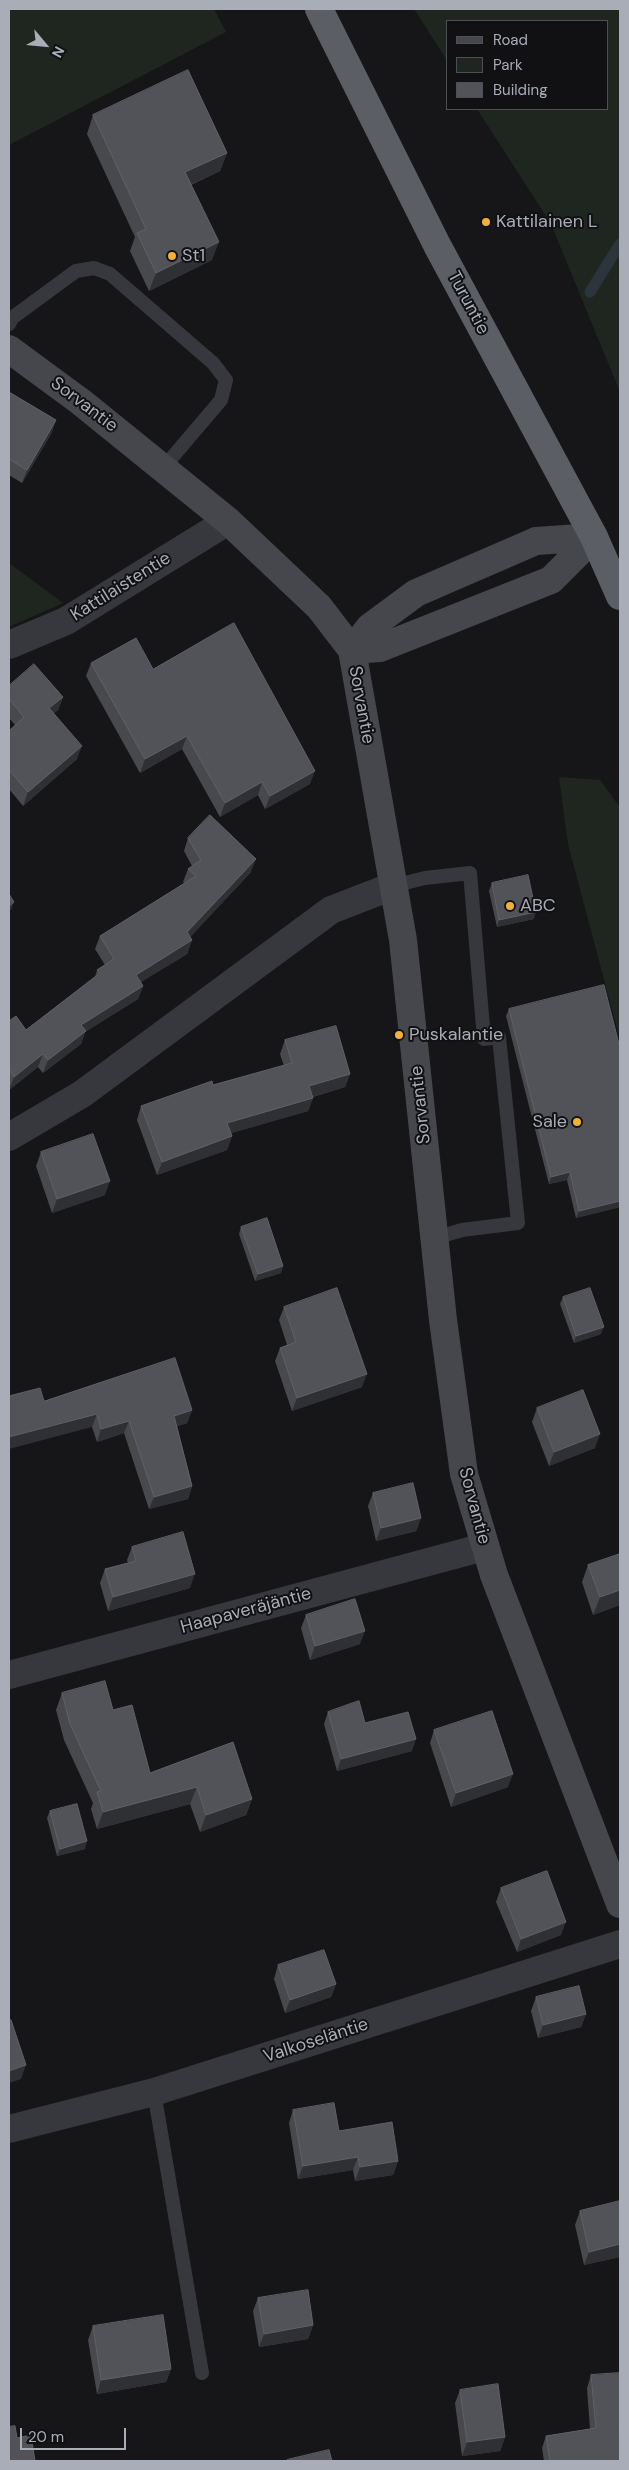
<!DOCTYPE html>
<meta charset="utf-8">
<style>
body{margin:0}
#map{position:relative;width:629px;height:2470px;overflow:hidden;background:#161618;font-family:"DM Sans",sans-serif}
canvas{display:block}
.frame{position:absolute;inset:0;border:10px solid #a8adb8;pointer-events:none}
.legend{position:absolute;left:446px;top:20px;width:162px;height:90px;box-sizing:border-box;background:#111113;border:1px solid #4d4f55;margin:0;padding:6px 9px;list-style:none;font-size:15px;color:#a8adb8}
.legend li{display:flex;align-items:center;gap:10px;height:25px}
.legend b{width:25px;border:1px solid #4d4f55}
.north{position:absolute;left:20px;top:20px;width:50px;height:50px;-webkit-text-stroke:4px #111113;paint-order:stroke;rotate:118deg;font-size:14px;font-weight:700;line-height:20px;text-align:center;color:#a8adb8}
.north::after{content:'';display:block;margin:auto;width:18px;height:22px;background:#a8adb8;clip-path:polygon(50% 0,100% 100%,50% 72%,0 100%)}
.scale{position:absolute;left:20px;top:2428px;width:106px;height:22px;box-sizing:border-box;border:2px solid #a8adb8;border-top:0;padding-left:6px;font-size:15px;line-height:18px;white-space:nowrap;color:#a8adb8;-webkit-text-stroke:4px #111113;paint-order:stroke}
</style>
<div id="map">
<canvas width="629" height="2470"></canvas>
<div class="frame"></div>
<ul class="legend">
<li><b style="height:6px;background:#45474d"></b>Road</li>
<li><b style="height:14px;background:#1e261f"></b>Park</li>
<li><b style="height:14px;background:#525359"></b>Building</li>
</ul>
<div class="north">N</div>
<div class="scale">20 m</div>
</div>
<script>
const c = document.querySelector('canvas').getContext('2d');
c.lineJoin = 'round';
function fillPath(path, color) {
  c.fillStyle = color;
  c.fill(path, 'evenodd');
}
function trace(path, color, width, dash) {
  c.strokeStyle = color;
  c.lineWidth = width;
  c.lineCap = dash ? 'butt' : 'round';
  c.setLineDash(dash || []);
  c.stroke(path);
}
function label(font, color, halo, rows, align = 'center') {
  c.font = font + ' "DM Sans",sans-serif';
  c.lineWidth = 4;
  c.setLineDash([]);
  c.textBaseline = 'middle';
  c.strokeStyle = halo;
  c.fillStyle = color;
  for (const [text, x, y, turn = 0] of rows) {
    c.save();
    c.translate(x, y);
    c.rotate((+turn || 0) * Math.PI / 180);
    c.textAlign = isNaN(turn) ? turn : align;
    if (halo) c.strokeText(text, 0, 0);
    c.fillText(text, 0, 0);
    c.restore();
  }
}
fillPath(new Path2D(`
 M9,9H214L226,32L9,145Z
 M414,9H620V392L551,224L477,109H608V21H448V62Z
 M9,563L63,603L9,627Z
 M559,777L600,780L620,807V1040L568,844Z`), '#1e261f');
trace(new Path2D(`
 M590,292L620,244`), '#2c353c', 11);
trace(new Path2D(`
 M9,324L12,318L76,271L94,268L110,274L213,363L226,380L221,400L164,467
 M393,886L425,878L470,873L484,1039L499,1037L518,1223L462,1230L435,1238
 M154,2092L202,2373`), '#37383d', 14);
trace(new Path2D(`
 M9,645L66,621L228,521
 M9,1137L82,1094L331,910L393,886
 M9,1675L484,1547
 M9,2129L154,2092L620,1944`), '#37383d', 28);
trace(new Path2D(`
 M9,349L81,402L228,521L319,607L352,650L403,940L443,1320L464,1474L494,1575L620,1904
 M352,650L370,627L416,593L536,541L594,537
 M352,650L380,648L551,580L594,537`), '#45474d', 28);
trace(new Path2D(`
 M319,9L437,245L594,537L620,596`), '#5b5e65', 28);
fillPath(new Path2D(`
 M93,115L227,153L220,171L191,185L212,260L149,291L130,251L135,237L87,134Z
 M9,392L56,420L51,434L22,483L9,475Z
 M91,663L153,669L310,784L265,809L258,795L220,817L182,749L140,773L86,676Z
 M9,686L63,697L58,710L54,713L77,759L23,806L9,789V731L15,725L9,718Z
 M188,838L251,872L190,937L192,940L187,954L141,982L143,986L138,999L85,1032L81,1044L43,1073L38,1067L9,1090V1021L26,1030L95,977L97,970L105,965L95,949L100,936L185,884L183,882L188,869L192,866L184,851Z
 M492,883L534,919L497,927L489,891Z
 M509,1009L620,1048V1207L576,1218L567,1180L549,1184L506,1016Z
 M285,1040L350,1074L345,1087L313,1097V1098L308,1111L231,1133L232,1136L227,1150L157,1175L137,1120L141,1106L284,1066L280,1054Z
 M41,1152L105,1195L52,1213L36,1166Z
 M241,1227L283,1266L281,1273L255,1281L239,1234Z
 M563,1297L601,1334L574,1343L560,1304Z
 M284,1307L362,1387L292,1411L275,1361L280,1348L287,1345L279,1320Z
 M44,1401L192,1410L187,1423L177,1426L192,1486L188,1499L149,1509L124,1433L97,1442L92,1427Z
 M537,1408L595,1448L549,1466L532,1422Z
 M373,1493L421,1518L416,1531L376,1541L368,1506Z
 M132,1547L190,1588L108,1611L100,1583L105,1569L128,1563L127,1560Z
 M620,1554V1605L593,1615L582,1582L588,1565Z
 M306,1615L360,1644L310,1660L301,1628Z
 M62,1693L113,1710L150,1773L252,1799L246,1815L200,1832L190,1804L97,1829L91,1809L93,1803L64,1740L56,1710Z
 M328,1712L365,1723L412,1751L337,1771L324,1724Z
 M434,1730L508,1787L451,1807L430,1743Z
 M50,1811L85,1849L57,1856L47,1818Z
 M501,1888L561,1935L517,1952L496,1902Z
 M278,1965L336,1984L331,1997L285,2013L274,1979Z
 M536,1997L586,2014L581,2027L538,2038L531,2011Z
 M293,2110L339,2131L398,2161L393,2175L355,2181L353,2170L298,2179L289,2123Z
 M620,2201V2257L584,2265L575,2225L580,2211Z
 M258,2298L313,2325L308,2339L259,2347L253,2311Z
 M93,2326L171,2369L166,2382L97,2394L88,2340Z
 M591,2375L620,2461H544L542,2448L546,2436L590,2429L587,2388Z
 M460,2390L505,2437L500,2451L462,2456L455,2403Z`), '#47494d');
fillPath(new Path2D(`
 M227,153L220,171L178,190L185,172Z
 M219,242L212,260L149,291L156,273Z
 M56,420L51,434L22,483L27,470Z
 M63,697L58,710L45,721L49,708Z
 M187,736L182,749L140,773L145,759Z
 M82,746L77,759L23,806L28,792Z
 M315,771L310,784L265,809L270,796Z
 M262,782L258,795L220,817L225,803Z
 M256,859L251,872L182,946L187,932Z
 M14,902L11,910L9,911V906Z
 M536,912L534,919L497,927L499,920Z
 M192,940L187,954L131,988L136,975Z
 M143,986L138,999L85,1032L81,1044L43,1073L48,1060L81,1025Z
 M43,1054L38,1067L9,1090L14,1077Z
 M350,1074L345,1087L305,1099L309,1086Z
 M313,1098L308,1111L222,1136L227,1123Z
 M232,1136L227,1150L157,1175L162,1162Z
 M570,1172L567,1180L549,1184L551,1177Z
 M110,1181L105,1195L52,1213L57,1199Z
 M620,1201V1207L576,1218L579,1211Z
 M283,1266L281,1273L255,1281L258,1274Z
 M604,1327L601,1334L574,1343L576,1336Z
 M367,1374L362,1387L292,1411L297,1398Z
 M192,1410L187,1423L170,1429L174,1416Z
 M97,1414L92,1427L9,1449V1437Z
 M129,1421L124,1433L97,1442L101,1429Z
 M600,1434L595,1448L549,1466L554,1452Z
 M192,1486L188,1499L149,1509L154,1497Z
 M421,1518L416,1531L376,1541L381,1528Z
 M195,1574L190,1588L108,1611L113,1597Z
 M620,1590V1605L593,1615L600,1597Z
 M365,1631L360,1644L310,1660L315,1646Z
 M416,1739L412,1751L337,1771L341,1759Z
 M513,1774L508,1787L451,1807L456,1793Z
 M197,1787L190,1804L97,1829L103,1812Z
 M252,1799L246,1815L200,1832L206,1815Z
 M87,1841L85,1849L57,1856L60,1849Z
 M566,1922L561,1935L517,1952L521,1939Z
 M336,1984L331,1997L285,2013L290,2000Z
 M586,2014L581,2027L538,2038L543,2025Z
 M26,2065L21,2079L9,2083V2071Z
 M358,2157L353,2170L298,2179L303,2166Z
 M398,2161L393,2175L355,2181L360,2167Z
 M620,2244V2257L584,2265L589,2252Z
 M313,2325L308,2339L259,2347L264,2334Z
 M171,2369L166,2382L97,2394L101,2380Z
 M505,2437L500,2451L462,2456L467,2442Z`), '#2f3033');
const building = new Path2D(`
 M188,70L227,153L185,172L219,242L156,273L137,233L146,229L93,115Z
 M9,392L56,420L27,470L9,459Z
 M234,623L315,771L270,796L262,782L225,803L187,736L145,759L91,663L136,638L153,669Z
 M34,664L63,697L49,708L82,746L28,792L9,770V731L24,717L9,699V686Z
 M210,815L256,859L187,932L192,940L136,975L143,986L81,1025L86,1031L48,1060L43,1054L14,1077L9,1069V1021L16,1016L26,1030L100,973L97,970L114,959L100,936L196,876L188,869L201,860L188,838Z
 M528,875L536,912L499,920L492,883Z
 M9,894L14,902L9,906Z
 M604,985L620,1048V1201L579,1211L570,1172L551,1177L509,1009Z
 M336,1026L350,1074L309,1086L313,1098L227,1123L232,1136L162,1162L141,1106L212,1081L213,1085L292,1063L285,1040Z
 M93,1134L110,1181L57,1199L41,1152Z
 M267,1218L283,1266L258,1274L241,1227Z
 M337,1288L367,1374L297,1398L280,1348L296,1342L284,1307Z
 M590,1288L604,1327L576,1336L563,1297Z
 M175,1358L192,1410L174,1416L192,1486L154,1497L129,1421L101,1429L97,1414L9,1437V1396L40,1388L44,1401Z
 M583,1390L600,1434L554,1452L537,1408Z
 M413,1483L421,1518L381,1528L373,1493Z
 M183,1532L195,1574L113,1597L105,1569L136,1561L132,1547Z
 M620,1554V1590L600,1597L588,1565Z
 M355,1599L365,1631L315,1646L306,1615Z
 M105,1681L113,1710L132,1705L150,1773L233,1742L252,1799L206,1815L197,1787L103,1812L97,1792L101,1791L70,1724L62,1693Z
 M359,1701L365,1723L408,1712L416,1739L341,1759L328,1712Z
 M492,1711L513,1774L456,1793L434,1730Z
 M77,1804L87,1841L60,1849L50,1811Z
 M547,1871L566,1922L521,1939L501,1888Z
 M324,1950L336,1984L290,2000L278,1965Z
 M579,1986L586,2014L543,2025L536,1997Z
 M11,2020L26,2065L9,2071V2021Z
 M334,2103L339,2131L392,2122L398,2161L360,2167L358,2157L303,2166L293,2110Z
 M620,2201V2244L589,2252L580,2211Z
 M308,2290L313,2325L264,2334L258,2298Z
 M163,2315L171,2369L101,2380L93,2326Z
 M620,2373V2430H619L620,2435V2461H550L546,2436L596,2428L591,2375Z
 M498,2384L505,2437L467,2442L460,2390Z
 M15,2426L17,2438L31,2435L35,2461H9V2427Z
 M329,2450L332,2461H287V2460Z`);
fillPath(building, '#525359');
trace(building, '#5f6168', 1);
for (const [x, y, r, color] of [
 [486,222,5,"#f2b134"],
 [172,256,5,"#f2b134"],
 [510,906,5,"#f2b134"],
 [399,1035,5,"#f2b134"],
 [577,1122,5,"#f2b134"]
]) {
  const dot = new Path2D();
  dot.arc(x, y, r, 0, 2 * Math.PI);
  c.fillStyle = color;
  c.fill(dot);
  trace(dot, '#111113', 2);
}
label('18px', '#a8adb8', '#111113', [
 ["Kattilainen L",496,222],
 ["St1",182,256],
 ["ABC",520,906],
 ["Puskalantie",409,1035],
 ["Sale",567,1122,"right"]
], 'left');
label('18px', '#a8adb8', '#111113', [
 ["Turuntie",468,303,62],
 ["Sorvantie",84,405,37],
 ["Kattilaistentie",121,587,-32],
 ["Sorvantie",361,705,80],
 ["Sorvantie",421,1105,-96],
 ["Sorvantie",474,1506,75],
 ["Haapaveräjäntie",246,1611,-15],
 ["Valkoseläntie",316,2041,-18]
]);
</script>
